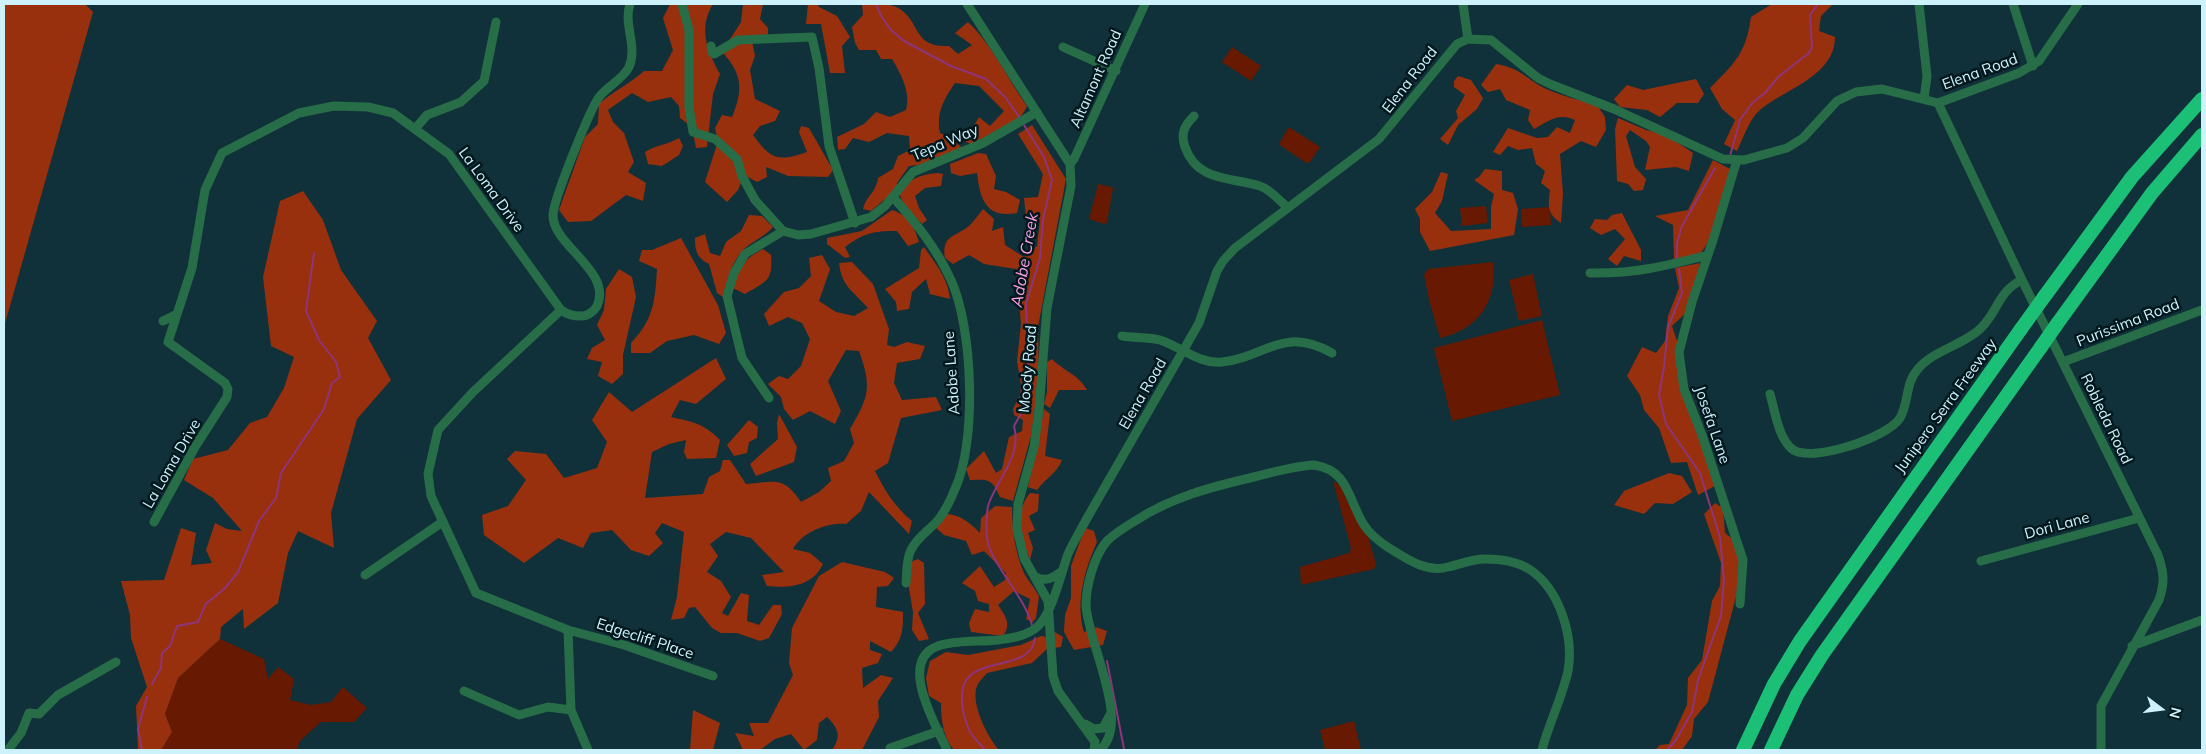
<!DOCTYPE html>
<style>
body{margin:0}
#map{position:relative;width:2206px;height:754px;overflow:hidden;background:#103139;font-family:Mulish,sans-serif}
canvas{display:block}
.frame{position:absolute;inset:0;border:5px solid #cdf2fc;pointer-events:none}
.north{position:absolute;left:2136px;top:684px;width:50px;height:50px;-webkit-text-stroke:4px #02181d;paint-order:stroke;rotate:105deg;font-size:14px;font-weight:700;line-height:20px;text-align:center;color:#cdf2fc}
.north::after{content:'';display:block;margin:auto;width:18px;height:22px;background:#cdf2fc;clip-path:polygon(50% 0,100% 100%,50% 72%,0 100%)}
</style>
<div id="map">
<canvas width="2206" height="754"></canvas>
<div class="frame"></div>
<div class="north">N</div>
</div>
<script>
const c = document.querySelector('canvas').getContext('2d');
c.lineJoin = 'round';
function fillPath(path, color) {
  c.fillStyle = color;
  c.fill(path, 'evenodd');
}
function trace(path, color, width, dash) {
  c.strokeStyle = color;
  c.lineWidth = width;
  c.lineCap = dash ? 'butt' : 'round';
  c.setLineDash(dash || []);
  c.stroke(path);
}
function label(font, color, halo, rows, align = 'center') {
  c.font = font + ' Mulish,sans-serif';
  c.lineWidth = 5;
  c.setLineDash([]);
  c.textBaseline = 'middle';
  c.strokeStyle = halo;
  c.fillStyle = color;
  for (const [text, x, y, turn = 0] of rows) {
    c.save();
    c.translate(x, y);
    c.rotate((+turn || 0) * Math.PI / 180);
    c.textAlign = isNaN(turn) ? turn : align;
    if (halo) c.strokeText(text, 0, 0);
    c.fillText(text, 0, 0);
    c.restore();
  }
}
fillPath(new Path2D(`
 M1232,47L1261,66L1251,81L1222,62Z
 M1289,127L1320,147L1310,162L1306,163L1280,145V142Z
 M1098,184L1112,187L1113,189L1107,222L1104,224L1089,219Z
 M1486,206L1488,223L1462,226L1460,208Z
 M1550,207L1551,225L1522,227L1521,209Z
 M1493,262C1498,301 1478,330 1440,338L1429,300L1424,275L1428,269Z
 M1533,274L1542,316L1519,321L1509,280Z
 M1542,320L1560,395L1452,421L1434,348Z
 M1333,481L1341,486L1350,507L1368,536L1376,564L1374,569L1301,585L1300,567L1349,553L1351,548Z
 M220,639L264,659L268,679L278,667L294,679L290,700L311,705L331,702L343,687L367,708L354,722H321L300,741L297,749L301,750H161L172,732L165,714L178,678Z
 M1354,721L1361,750H1325L1320,730Z`), '#671901');
fillPath(new Path2D(`
 M4,4H85L93,12L4,327Z
 M670,4H713C698,28 707,51 720,74L713,94L707,147L696,148L692,127L680,118L679,106L671,97L648,102L632,93L608,110L613,122L624,133L634,162L628,172L646,183L643,201L626,195L591,221L568,222L559,210L585,137L598,124L599,104C613,91 630,84 644,71H662L673,50L663,18Z
 M743,4H763L760,19L768,28V36L752,41L755,56L750,70L755,99L780,111L775,121L760,126L753,135C771,160 778,162 807,152L799,132L801,126L809,128L833,170L828,177L788,176L766,167L767,177L757,182L744,175L738,190L727,202L705,182L718,141L715,128L722,115L732,117C743,91 743,74 722,52L741,22Z
 M808,4H818L819,7L837,16L850,37L842,46L845,73H830L821,24H806Z
 M862,4C874,4 889,2 900,9C921,23 913,48 949,46L958,54L972,45L955,33L968,22C993,46 1007,78 1027,106C1017,128 995,137 975,147L965,141L979,117L990,126L1004,111L979,86L955,83C944,99 936,113 940,133L953,139L961,147L959,154L935,163L909,166L897,183L896,194L885,199L871,211L863,209C866,196 876,193 878,178L893,169L898,156L910,150L909,136L887,133L869,142L853,138L845,149L838,150L837,137L864,124L876,112L890,117L906,110C911,93 901,74 892,59H881L876,50H859L855,43L852,27L863,15Z
 M1772,4H1833L1821,16L1819,31L1835,37C1835,76 1785,89 1760,110C1749,119 1743,139 1737,151L1724,144L1735,120L1722,109L1710,88C1735,63 1746,53 1751,17Z
 M1496,64C1520,68 1524,77 1544,88C1561,96 1579,100 1597,105L1605,117L1606,130L1596,147L1581,141L1560,154L1563,194L1561,223C1547,214 1548,205 1550,190L1541,183L1545,171L1536,164L1532,148L1518,150L1508,146L1500,155L1493,152L1508,128L1537,138L1548,137L1557,127L1570,133L1575,120C1559,112 1548,121 1534,129L1528,120L1530,110L1506,100L1500,89L1488,92L1481,85Z
 M1458,76L1471,80L1483,98L1477,109L1458,125L1448,145L1440,139L1458,118L1456,111L1465,95L1454,87V81Z
 M1696,79L1704,94L1698,103H1677L1660,117L1647,110L1620,107L1614,99L1627,85L1643,90Z
 M1618,118L1646,130L1665,134L1693,153L1689,171L1676,167L1645,170L1650,147L1646,141L1630,130L1626,136L1635,167L1646,179L1643,190L1634,191L1628,184L1617,181L1615,129Z
 M1032,125L1066,179L1038,327L1039,379L1031,436L1013,501L1000,497C992,479 989,479 970,480L966,469L984,451L996,473L1002,469L1009,437L1022,431L1023,420L1014,415L1013,409L1020,395L1021,385L1017,361L1021,324L1016,269L984,264L969,255L953,264L945,258C941,234 957,237 970,225C975,220 979,214 983,209L994,219L992,231L1003,227L1005,245L1024,257L1037,246L1040,220L1026,217L1024,198L1038,197L1043,174L1018,134Z
 M679,138L683,146L679,155L662,166L648,164L645,152C656,145 667,145 679,138Z
 M978,153L986,154L996,176L994,189L1006,192L1020,200L1017,213C986,219 980,199 977,173L960,176L951,173L950,164Z
 M1713,160L1730,169C1727,188 1713,246 1697,256C1691,259 1680,259 1674,260L1673,225L1655,216L1688,210Z
 M1485,169L1502,171V190L1513,193L1518,209L1514,235L1430,251L1420,232V219L1415,209L1432,192L1441,172L1448,174L1442,201L1435,213L1451,231L1491,229V207L1494,194L1474,180L1479,177Z
 M937,173L943,174L941,186L925,188L915,196L919,208L927,220L922,224C912,212 902,207 899,191C911,178 920,175 937,173Z
 M303,191L323,220L341,270L377,321L368,338L391,380L357,419L331,513L334,548L298,531L288,553L278,603L244,629L243,609L221,627L220,639L178,678L165,714L172,732L161,750H138L136,706L147,687L131,638L130,615L121,581L164,580L181,528L196,533L191,565L212,563L206,550L215,523L227,529L242,531L213,498L184,480L193,459L228,450L250,423L267,417L284,388L294,357L271,346L263,277L280,201Z
 M892,210C908,215 914,226 919,242L908,246L897,231C873,231 864,233 845,247L850,257L845,258L827,244V238L862,231Z
 M1622,213L1641,250V261L1624,256L1617,266L1608,259L1625,239L1615,229L1601,235L1590,228L1595,219L1607,220L1612,215Z
 M749,215L762,216L773,227C764,237 753,241 744,249C731,263 727,279 723,297L717,293L709,264C697,258 695,251 695,238L705,234L710,253L720,256L726,242L741,231Z
 M681,238L718,305L726,333L719,344L694,335L667,341L650,353H631V343C654,319 655,301 657,269L639,261L642,250H652Z
 M924,247C935,263 948,278 950,299L930,294L926,279L912,292L909,309L897,311L896,302L885,289L919,268L921,250Z
 M763,249L771,255C773,282 766,281 745,294L733,288C739,267 744,259 763,249Z
 M822,255L830,269L819,301L836,312L854,316L868,308C853,291 842,287 839,263L852,262L873,284L889,329L887,345L894,347L907,342L925,346L920,359L897,363L894,383L902,400L936,397L942,410L901,418L888,463L875,471C885,491 895,507 912,521L909,534L869,492L861,511L846,524C828,522 802,532 793,549L810,553L823,564C812,587 789,588 767,586L762,575L784,572L751,538L726,532L710,544L718,556L707,572L721,581L731,597L722,613L728,616L741,593L749,595L747,621L759,625L773,605H781L782,614L769,638L760,641L737,633H721L712,628L695,607L689,608L684,618L671,620L677,597L684,532L662,523L655,533L663,543L649,556L631,550L612,530L591,533L583,548L558,538L524,563L484,535L482,515L508,506L526,480L507,459L515,451L546,454L564,478L597,468L607,442L592,420L609,392L632,412L716,358L726,379L696,404L680,400L671,417C693,422 703,423 720,440L716,458L687,459L684,452L686,440L669,444L652,452L645,498L703,494L709,477L720,471L723,460H730L746,484C775,482 783,475 801,502L819,492L831,481L828,468L844,461L854,443L850,429C869,396 872,388 859,351L846,350L828,381L841,411L835,424L810,411L793,420L784,409L781,397L768,384L779,376L788,379L801,366L810,339L802,323L788,317L769,326L764,314L784,292L799,288L811,276L809,258Z
 M1700,263L1690,309L1672,326L1678,344L1677,362L1715,486L1698,495L1687,462L1671,463L1659,428L1644,410L1640,395L1627,376L1642,347L1656,353L1665,341L1668,316L1679,288L1675,268Z
 M619,269L632,277L636,297L623,355V374L612,384L598,376L602,362L587,359L592,348L605,340L597,325L604,310L606,289Z
 M1052,359C1066,373 1077,373 1087,390H1059L1050,408L1044,404L1047,392V362Z
 M1044,409L1050,414L1045,456L1062,460C1058,472 1045,479 1037,490L1028,487Z
 M779,414L797,447L794,462L756,476L750,464L778,439L777,423Z
 M749,420L758,427L757,438L749,442L747,453L734,456L727,445Z
 M1669,473L1682,476L1692,492L1673,504L1655,503L1644,514L1614,505L1624,491Z
 M1030,493L1039,494L1038,511L1029,516L1035,530L1028,533L1033,548L1030,560C1021,535 1012,516 1030,493Z
 M1715,503L1723,508L1725,533L1735,541L1740,560V582L1708,702L1694,719L1692,736L1682,750H1655L1660,745L1669,744L1687,705L1688,678L1702,660L1712,601L1720,586L1721,563L1704,514Z
 M995,506L1012,507C1012,528 1015,553 1024,573C1028,581 1035,588 1039,596L1036,618L1033,622L1026,619L1030,599L1014,591L998,605C1005,615 1012,624 1003,636L971,632L969,623L975,609L989,612V604L978,601L975,591L962,583L980,566L994,587L1005,580L1006,573L984,551L972,555L966,541L944,535L935,527L944,514C959,513 970,523 980,533L981,518Z
 M1085,528L1094,531L1097,542C1085,569 1075,602 1084,632L1096,627L1107,631L1103,645L1074,650L1064,632L1065,615L1071,598V566Z
 M918,559L924,563L925,604L918,613L929,639L919,641L912,630L913,612L905,564Z
 M842,562L885,572L894,578L888,586L877,587L876,607L903,612C903,629 903,639 891,652L870,641V650L882,654L878,663L862,668L863,688L881,675L893,678L878,701L879,717L862,750H832C842,736 838,728 827,717L819,723L817,740L804,750L791,734L775,739L760,750H743L735,733L754,736L749,723H768L793,675L789,663L792,628L819,576Z
 M1053,631L1063,637L1061,647L1047,649L1032,663L987,673C984,677 979,681 977,686C970,703 988,738 999,750H954C943,738 941,719 941,703L929,696L926,678L930,661L946,652L968,655L1021,645L1041,636L1047,637Z
 M693,710L720,723L713,750H690Z`), '#98300d');
trace(new Path2D(`
 M876,4L881,16L891,30L904,41L951,66L986,79L1005,97L1020,118
 M1024,125L1044,157L1052,180L1043,220L1040,258L1026,304L1029,388L1023,410L1014,426C1022,456 999,476 989,503C986,512 986,528 987,537C989,563 1024,594 1032,625
 M1730,156L1740,120L1753,102L1765,93L1778,77L1809,53L1812,47L1810,15L1818,4
 M1677,258V243L1682,226L1715,168
 M206,604L225,588L238,572L259,521L276,498L281,473L324,409L332,383L340,377L336,362L319,340L306,311L314,253
 M1107,661L1124,749
 M152,684L161,668L162,653L170,646L177,626L198,622L206,603
 M142,750L138,729L147,697
 M985,750C980,744 974,738 970,732C964,719 961,708 962,694C964,652 1031,675 1035,638
 M1667,750L1676,740L1692,712L1698,680L1721,616L1724,580L1720,537L1703,483L1700,473L1666,424L1659,395L1664,367L1668,327L1682,293L1679,269`), '#8d357b', 2);
trace(new Path2D(`
 M682,4L689,30V107L693,132L715,139L737,159L742,176L755,200L783,231
 M967,4L1070,164L1071,186L1047,308L1039,410L1034,447L1018,504L1017,529L1024,558L1048,601L1053,676L1058,691L1095,742L1094,750
 M1463,4L1468,39
 M1919,4L1927,76L1924,99
 M2013,4L2033,66
 M711,46L712,52L714,54L738,40L812,37L819,68L829,146L855,223
 M1063,47L1116,71
 M1938,103L2022,280L2158,555C2164,572 2165,583 2159,600L2101,706V750
 M1194,116C1185,125 1180,133 1185,147C1197,182 1231,177 1260,186C1270,189 1280,201 1288,208
 M415,129L427,115L461,102L484,81L496,22
 M1737,160L1713,240L1692,302L1679,352L1684,389L1702,435L1743,560L1740,604
 M1070,164L1074,159L1145,4
 M893,197C916,223 937,249 951,280C973,328 977,442 955,489C951,499 945,511 939,519C930,530 917,537 911,550C906,559 907,573 906,583
 M1590,273C1634,274 1666,266 1708,255
 M561,310L473,392L438,430L428,474L431,496L476,593L568,630L624,645L713,676
 M163,321L175,315
 M1122,336C1134,338 1149,337 1160,340C1181,347 1199,364 1222,362C1265,358 1282,325 1332,353
 M2063,362L2202,310
 M1770,394C1775,411 1778,437 1792,449C1810,464 1889,437 1900,418C1909,403 1905,383 1918,369C1932,351 1964,345 1981,328C1998,312 1998,291 2022,280
 M769,398L742,358L727,296L734,273L745,254L783,231L798,235L811,234L871,217L885,206L913,172L983,143L1037,112
 M154,522L195,447L227,397L228,389L225,383L168,342L192,268L205,190L222,153L299,113L334,106L368,107L393,113L449,154L561,310C568,315 573,316 582,316C588,316 594,311 597,306C613,271 552,245 553,215C553,201 591,106 600,96C608,86 624,78 629,67C638,46 623,25 630,4
 M1981,561L2139,518
 M365,575L441,523
 M1034,576C1045,583 1053,578 1062,571
 M568,630L571,710L588,750
 M2132,646L2202,620
 M464,691L519,715L548,707L571,710
 M1085,724L1094,729L1103,728L1110,715
 M890,748L939,731
 M8,750L21,733L29,713L39,714L58,695L116,662
 M947,750C936,725 897,661 938,646C955,640 979,642 998,640C1011,638 1027,636 1037,627C1052,615 1061,573 1068,554C1073,543 1080,531 1086,520L1199,323L1217,271L1223,261L1235,248L1379,139L1457,44L1468,39L1491,40L1538,78L1550,84L1614,109L1723,159L1744,160L1787,148L1803,138L1837,101L1856,92L1882,89L1938,103L2019,73L2039,61L2078,4
 M1100,750C1132,723 1087,641 1086,605C1086,586 1094,556 1107,541C1115,533 1125,527 1135,521C1172,497 1211,487 1254,477C1274,472 1294,466 1314,465C1349,470 1348,500 1364,525C1370,535 1380,542 1389,548C1407,559 1426,573 1448,567C1460,564 1473,559 1485,559C1500,559 1516,561 1529,569C1560,589 1574,637 1568,671C1562,698 1549,723 1542,750`), '#276d48', 9);
trace(new Path2D(`
 M2044,297L2132,177L2202,99
 M2057,324L2152,193L2202,135
 M1743,750L1774,684L1800,641L2021,329
 M1771,750L1797,695L1822,655L2041,347`), '#1cbf76', 14);
trace(new Path2D(`
 M2021,329L2044,297
 M2041,347L2057,324`), '#1cbf76', 14);
label('15px', '#cdf2fc', '#02181d', [
 ["Elena Road",1980,72,-20],
 ["Altamont Road",1096,79,-66],
 ["Elena Road",1410,80,-52],
 ["Tepa Way",945,143,-23],
 ["La Loma Drive",491,190,54],
 ["Purissima Road",2128,323,-21],
 ["Moody Road",1028,369,-85],
 ["Adobe Lane",952,373,-94],
 ["Elena Road",1143,394,-60],
 ["Junipero Serra Freeway",1946,406,-54],
 ["Robleda Road",2106,419,64],
 ["Josefa Lane",1712,425,71],
 ["La Loma Drive",172,464,-60],
 ["Dori Lane",2057,526,-15],
 ["Edgecliff Place",645,639,18]
]);
label('italic 16px', '#fea0e6', '#02181d', [
 ["Adobe Creek",1025,260,-80]
]);
</script>
